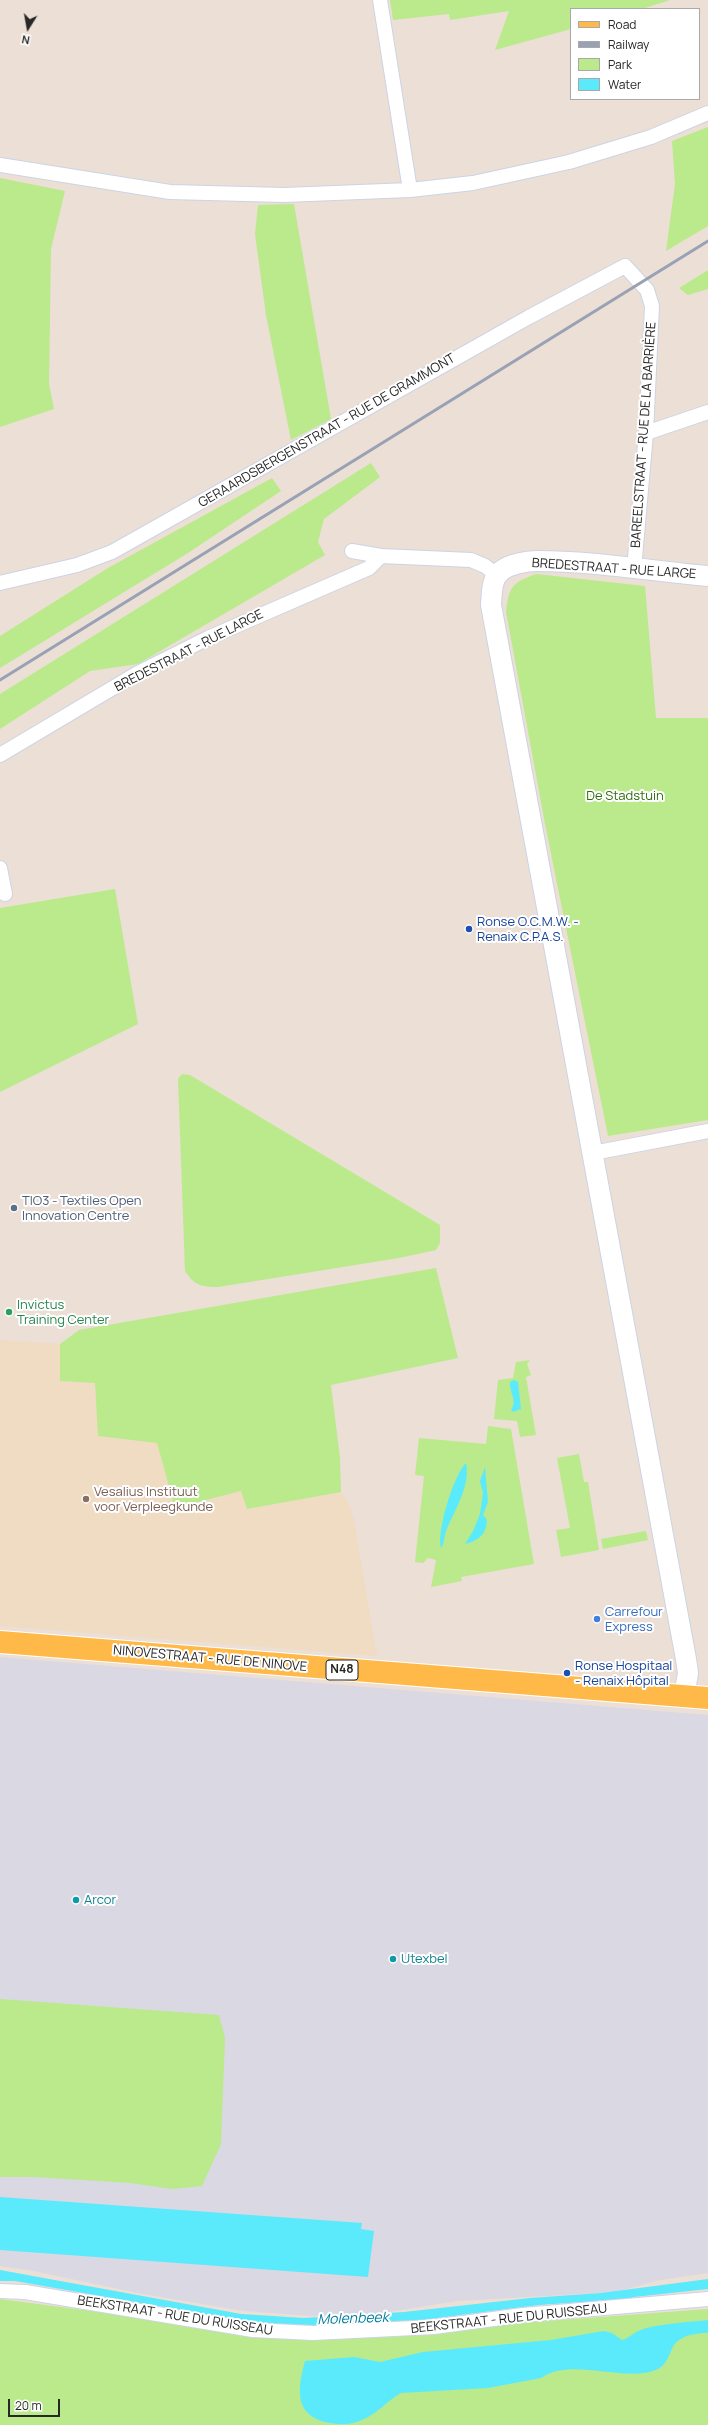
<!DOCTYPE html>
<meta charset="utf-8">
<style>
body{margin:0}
#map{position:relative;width:708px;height:2425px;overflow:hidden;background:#ecdfd6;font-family:Manrope,sans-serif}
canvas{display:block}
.legend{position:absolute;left:570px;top:8px;width:130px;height:92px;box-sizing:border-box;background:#fff;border:1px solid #a9a9a9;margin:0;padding:5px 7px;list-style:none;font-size:12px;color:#272727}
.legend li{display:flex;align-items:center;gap:8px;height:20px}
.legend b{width:20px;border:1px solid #a9a9a9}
.north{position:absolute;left:8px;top:8px;width:40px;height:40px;-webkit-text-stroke:3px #fff;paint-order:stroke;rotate:191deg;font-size:11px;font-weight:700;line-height:16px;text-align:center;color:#272727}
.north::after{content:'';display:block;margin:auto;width:14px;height:18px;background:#272727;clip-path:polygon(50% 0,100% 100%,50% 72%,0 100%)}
.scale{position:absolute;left:8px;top:2399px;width:52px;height:18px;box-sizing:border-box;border:2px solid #272727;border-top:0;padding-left:5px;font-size:12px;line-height:14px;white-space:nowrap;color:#272727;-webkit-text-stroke:3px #fff;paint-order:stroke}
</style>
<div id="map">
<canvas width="708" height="2425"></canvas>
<ul class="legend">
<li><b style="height:5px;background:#ffb949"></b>Road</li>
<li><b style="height:5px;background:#99a1b4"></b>Railway</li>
<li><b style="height:11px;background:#baea8b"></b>Park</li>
<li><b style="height:11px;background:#5beafc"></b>Water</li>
</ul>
<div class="north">N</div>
<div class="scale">20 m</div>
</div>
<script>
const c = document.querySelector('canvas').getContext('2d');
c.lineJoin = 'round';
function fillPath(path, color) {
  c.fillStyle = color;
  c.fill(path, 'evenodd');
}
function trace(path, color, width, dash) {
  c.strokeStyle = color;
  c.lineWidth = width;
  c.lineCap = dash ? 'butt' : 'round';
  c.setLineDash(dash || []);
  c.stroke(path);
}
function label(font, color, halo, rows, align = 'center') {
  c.font = font + ' Manrope,sans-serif';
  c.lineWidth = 4;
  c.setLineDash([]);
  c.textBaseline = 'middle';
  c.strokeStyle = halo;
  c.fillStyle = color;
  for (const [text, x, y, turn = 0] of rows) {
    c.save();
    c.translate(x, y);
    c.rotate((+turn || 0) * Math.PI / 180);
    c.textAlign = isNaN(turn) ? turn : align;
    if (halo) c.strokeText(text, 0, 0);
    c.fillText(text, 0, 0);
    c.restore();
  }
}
fillPath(new Path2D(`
 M0,1657L708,1715V2273L660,2280L616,2292L457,2301L377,2314L312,2316L244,2311L143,2294L33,2271L0,2266Z`), '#dad8e3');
fillPath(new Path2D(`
 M0,1340L60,1344V1381L95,1383L98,1436L157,1443L175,1508L241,1491L247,1509L341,1492L350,1506L354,1521L377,1656L0,1626Z`), '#f0dbc3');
fillPath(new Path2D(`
 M390,0H670L642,9H571V29L495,50L509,11L450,20L449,14L393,20Z
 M708,127V226L666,251L675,184L672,141Z
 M0,178L65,191L51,249L49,384L54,409L0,427Z
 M294,204L331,419L291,440L266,315L255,234L258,205Z
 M708,270V289L688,295L679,288Z
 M371,463L380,477L324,519L318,542L325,555L138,664L90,671L0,729V694Z
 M272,478L281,491L188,553L0,668V636L108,568Z
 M536,574L645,586L656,718H708V1120L608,1136L545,824L506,612C509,586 512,583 536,574Z
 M115,889L138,1024L0,1092V908Z
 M182,1074L190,1075L440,1225V1243L436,1250L399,1258L218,1287C201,1287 194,1285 185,1271L178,1079Z
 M436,1268L458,1358L331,1385L340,1458L341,1492L247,1509L241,1491L175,1508L157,1443L98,1436L95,1383L60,1381V1344L79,1330Z
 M530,1360L527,1364L531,1375L526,1377L536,1435L520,1437L517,1421L494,1419L498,1380L513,1378L516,1362Z
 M488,1426L511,1429L534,1564L461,1577L462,1581L431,1587L436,1560L428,1558L423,1563L415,1562L424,1476L415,1475L419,1438L486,1444Z
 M579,1454L584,1482H588L599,1550L561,1557L556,1530L570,1528L557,1458Z
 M646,1531L648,1540L603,1549L601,1539Z
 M0,1999L219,2015L225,2038L221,2144L202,2186L172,2189L130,2183L34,2177H0Z
 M0,2299L304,2339L708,2309V2425H0Z`), '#baea8b');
fillPath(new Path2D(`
 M514,1380L518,1382L521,1409L513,1412L511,1410C518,1401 509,1392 510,1382Z
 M466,1463C471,1486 454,1511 446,1531C444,1537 444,1545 441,1548C436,1532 454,1474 466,1463Z
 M485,1467L488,1502L483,1515L487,1520C487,1534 478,1541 465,1544L473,1531L480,1514L483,1493L480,1481Z
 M0,2197L362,2223L361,2229L374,2231L368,2277L0,2250Z
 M0,2270L241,2314L304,2318L404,2312L530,2298L601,2293L708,2279V2289L597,2301L539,2305L414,2321L331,2327L266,2325L15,2281H0Z
 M708,2320V2333C697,2333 681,2335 674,2345C669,2353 668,2364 658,2369C626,2384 572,2356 541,2378L488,2388L401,2393C388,2400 378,2413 364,2419C352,2425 342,2425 330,2423C294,2417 297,2390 305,2361L354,2357L380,2362L423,2352L551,2340L604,2331L612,2333L622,2340C629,2338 632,2334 638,2331C654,2324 690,2322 708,2320Z`), '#5beafc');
trace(new Path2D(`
 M608,2300L630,2297`), '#5beafc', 5);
const street = new Path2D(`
 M380,0L410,190
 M0,165L170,192L284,195L410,190L473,183L569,162L651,137L708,113
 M646,433L708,412
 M352,551L381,556L471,560L485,566L498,576
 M0,583L77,565L112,552L529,317L625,266L647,290L652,306L646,433L634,569
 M0,755L138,673L208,638L369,568L381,556
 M0,868L5,894
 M593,1153L708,1131
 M0,2291L25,2292L253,2330L313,2333L434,2327L523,2315L708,2299`);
const secondary = new Path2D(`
 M684,1696L688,1673L686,1659L491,605C492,593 491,579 501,571C510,564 526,561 537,561C593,561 651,571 708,576`);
const primary = new Path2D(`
 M0,1642L708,1698`);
trace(street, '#ccd4e3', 16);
trace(secondary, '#ccd4e3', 22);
trace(primary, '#fff', 24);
trace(street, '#fff', 14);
trace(secondary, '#fff', 20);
trace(primary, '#ffb949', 22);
trace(new Path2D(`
 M0,680L708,241`), '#99a1b4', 3);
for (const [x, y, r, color] of [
 [469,929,4,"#1a4fb4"],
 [14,1208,4,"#5c6f8a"],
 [9,1312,4,"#2e9e5b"],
 [86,1499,4,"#8d6e63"],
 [597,1619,4,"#3f7fe0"],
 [567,1673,4,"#1a4fb4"],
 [76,1900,4,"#0f9aa8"],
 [393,1959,4,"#0f9aa8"]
]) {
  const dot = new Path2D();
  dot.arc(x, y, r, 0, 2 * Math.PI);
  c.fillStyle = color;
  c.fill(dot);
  trace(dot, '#fff', 1.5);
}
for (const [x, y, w] of [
 [342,1670,32]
]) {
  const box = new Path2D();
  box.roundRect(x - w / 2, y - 10, w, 20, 3);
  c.fillStyle = '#fff';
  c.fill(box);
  trace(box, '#272727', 1);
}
label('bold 12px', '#272727', null, [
 ["N48",342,1670]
]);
label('13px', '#272727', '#fff', [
 ["GERAARDSBERGENSTRAAT - RUE DE GRAMMONT",327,431,-30],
 ["BAREELSTRAAT - RUE DE LA BARRIÈRE",644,435,-86],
 ["BREDESTRAAT - RUE LARGE",614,569,4],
 ["BREDESTRAAT - RUE LARGE",189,651,-27],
 ["NINOVESTRAAT - RUE DE NINOVE",210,1659,5],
 ["BEEKSTRAAT - RUE DU RUISSEAU",175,2316,9],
 ["BEEKSTRAAT - RUE DU RUISSEAU",509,2319,-6]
]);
label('13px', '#316b11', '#fff', [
 ["De Stadstuin",625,796]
]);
label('13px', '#164399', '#fff', [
 ["Ronse O.C.M.W. -",477,922],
 ["Renaix C.P.A.S.",477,937],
 ["Ronse Hospitaal",575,1666],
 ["- Renaix Hôpital",575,1681]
], 'left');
label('13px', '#4e5e75', '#fff', [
 ["TIO3 - Textiles Open",22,1201],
 ["Innovation Centre",22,1216]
], 'left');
label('13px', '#27864d', '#fff', [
 ["Invictus",17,1305],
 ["Training Center",17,1320]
], 'left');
label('13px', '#785e54', '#fff', [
 ["Vesalius Instituut",94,1492],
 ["voor Verpleegkunde",94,1507]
], 'left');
label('13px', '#366cbe', '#fff', [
 ["Carrefour",605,1612],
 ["Express",605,1627]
], 'left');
label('13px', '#0d838f', '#fff', [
 ["Arcor",84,1900],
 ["Utexbel",401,1959]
], 'left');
label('italic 14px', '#017d9c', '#fff', [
 ["Molenbeek",353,2319,-2]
]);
</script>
